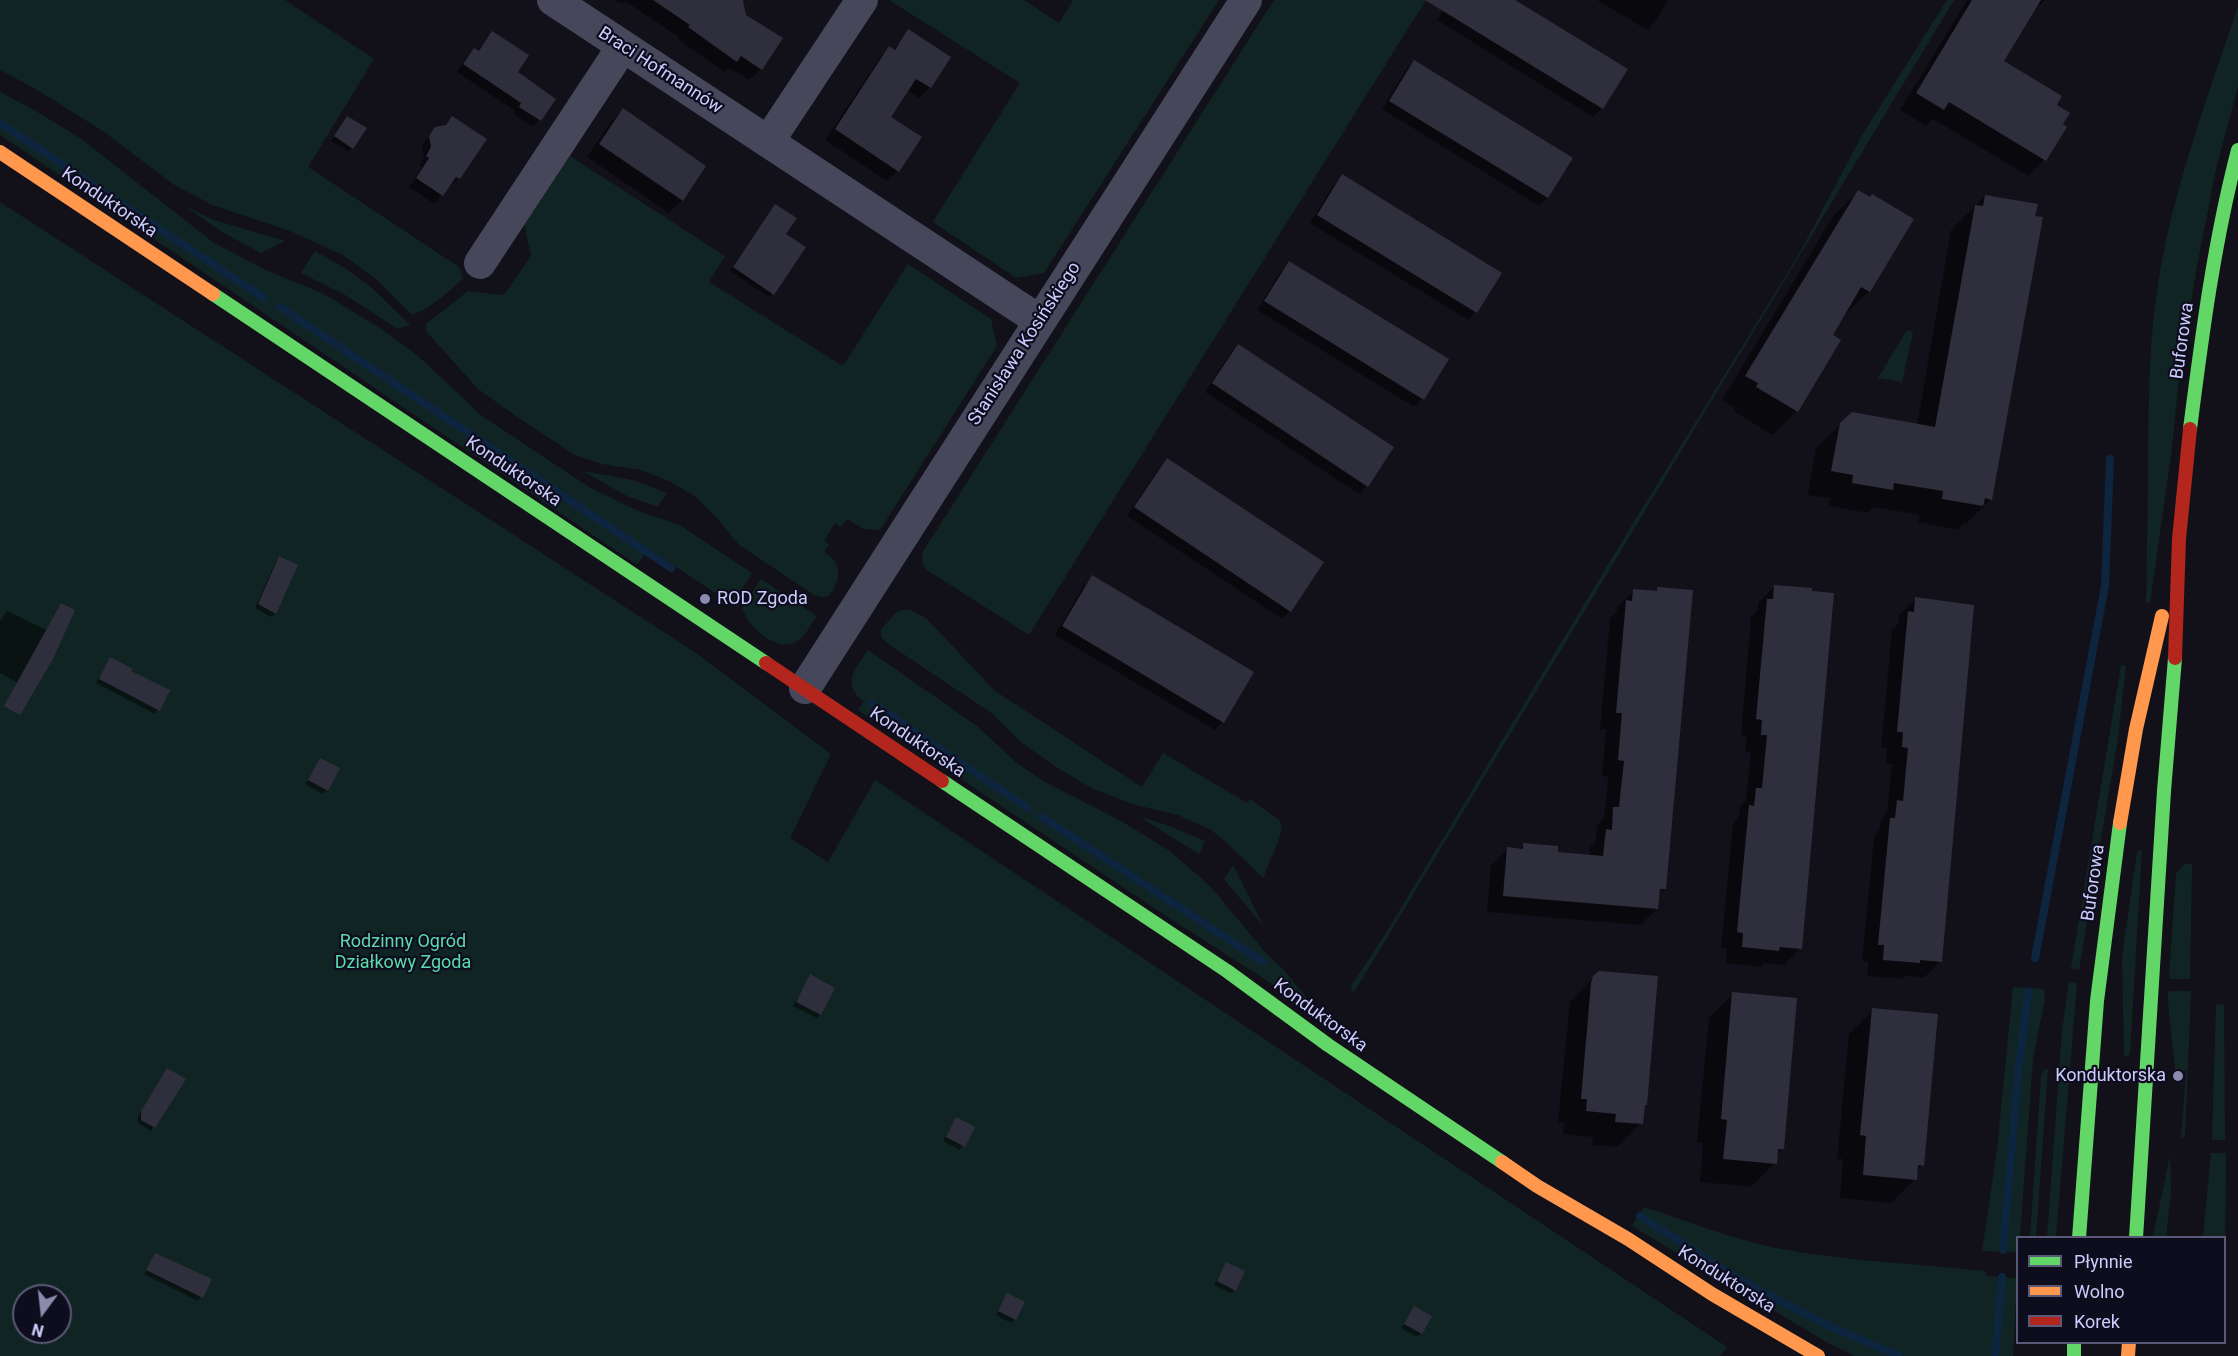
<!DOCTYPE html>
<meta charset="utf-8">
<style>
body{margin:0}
#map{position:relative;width:2238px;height:1356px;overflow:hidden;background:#12111a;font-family:Roboto,sans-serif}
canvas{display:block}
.legend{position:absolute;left:2016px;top:1236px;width:210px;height:108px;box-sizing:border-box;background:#0e0d1e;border:2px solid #5a5977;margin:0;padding:8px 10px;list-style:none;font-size:18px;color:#ccccfd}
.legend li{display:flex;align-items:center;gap:12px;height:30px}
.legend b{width:30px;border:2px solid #5a5977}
.north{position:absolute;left:12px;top:1284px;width:60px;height:60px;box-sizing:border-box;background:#0e0d1e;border:2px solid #5a5977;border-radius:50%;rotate:195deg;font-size:16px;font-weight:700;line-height:24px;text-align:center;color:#ccccfd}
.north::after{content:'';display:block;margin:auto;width:21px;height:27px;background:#8b8bae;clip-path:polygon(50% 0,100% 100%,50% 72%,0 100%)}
</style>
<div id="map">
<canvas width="2238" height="1356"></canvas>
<ul class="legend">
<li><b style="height:8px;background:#63d668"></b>Płynnie</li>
<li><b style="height:8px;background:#ff974d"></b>Wolno</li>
<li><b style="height:8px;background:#b3261e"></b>Korek</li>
</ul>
<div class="north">N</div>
</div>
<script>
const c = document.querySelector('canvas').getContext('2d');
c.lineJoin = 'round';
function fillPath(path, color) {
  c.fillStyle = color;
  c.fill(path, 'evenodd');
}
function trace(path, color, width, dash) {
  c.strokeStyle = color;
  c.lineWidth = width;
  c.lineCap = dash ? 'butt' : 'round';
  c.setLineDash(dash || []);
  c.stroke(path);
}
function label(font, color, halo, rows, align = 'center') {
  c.font = font + ' Roboto,sans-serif';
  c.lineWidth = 4.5;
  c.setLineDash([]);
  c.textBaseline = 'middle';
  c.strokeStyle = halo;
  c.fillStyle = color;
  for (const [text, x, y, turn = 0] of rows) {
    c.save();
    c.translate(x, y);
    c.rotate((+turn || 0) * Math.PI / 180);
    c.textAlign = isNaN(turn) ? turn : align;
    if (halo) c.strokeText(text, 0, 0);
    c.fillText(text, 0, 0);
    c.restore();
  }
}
fillPath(new Path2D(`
 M0,0H285L374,59L308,167L459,267L463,278C455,287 423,315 411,314L377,280L343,255L290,231L212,205L173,184L103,131L34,88L0,70Z
 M889,0H1024L1059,23L1073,0H1219L1044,273L1016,278L933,222L1020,83Z
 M1274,0H1426L1029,635L927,570L923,565L922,553Z
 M1947,0H1954L1353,994L1351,986L1384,936L1635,520L1799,254L1861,137Z
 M2238,6V86L2216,169L2197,266L2180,370L2171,455L2150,603L2146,602C2147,551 2148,499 2148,448C2149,397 2149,348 2156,298C2169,199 2207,100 2238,6Z
 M0,92L34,110L80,138L214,243L268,271L324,294L383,330L417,355L482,416L589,487L638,511L680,525L752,573L734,602H729L649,549L637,565L0,135Z
 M570,156L725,256L709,282L843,366L908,264L991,319L997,346L880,530L864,529L847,519L841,527L835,523L824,541L829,544L824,552C843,564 841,579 829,596L821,597L814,595L738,544L717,518L696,497L669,481L641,470L602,464L575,455L516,416L478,389L426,331V324L430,321L468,291L504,295L531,256L524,224Z
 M0,202L696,653L831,754L790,838L828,862L875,780L1727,1347L1720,1356H0ZM24,1296H60V1332H24Z
 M185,206L214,220L285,241L261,253L222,232Z
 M315,251L345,268L373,289L410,325L398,329L345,295L301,273Z
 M1907,330L1913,332L1902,382L1878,378Z
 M583,471L633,480L667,493L658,507L627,496Z
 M761,579L817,616C811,624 805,637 796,642C776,653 746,625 742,607Z
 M902,610H911L926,618L995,691L1142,787L1163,753L1247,803L1250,799L1279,820L1282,826L1279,839L1263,878L1225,841L1211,830L1178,815L1136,805L1093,789L1058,768L1022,743L990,712L887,643L881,637V630L895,613Z
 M868,650L977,726L1018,764L1043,781L1121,821L1170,851L1211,887L1265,952L1282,968L1322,1016L1160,912L858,710L864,701C840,685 856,668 868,650Z
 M2121,665L2126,666L2118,738L2079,970L2071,968Z
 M1140,817L1167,825L1205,841L1199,854Z
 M2142,850L2130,1054L2127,1057L2124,1054L2122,957L2137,852Z
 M2184,864H2192L2190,979H2171L2169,977L2176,874Z
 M1233,865L1264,927L1224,879Z
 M2069,982L2077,983L2056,1237H2047L2062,1031Z
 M2013,987L2044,989L2045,998L2033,1059L2020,1237L2018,1238L2017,1252L1982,1251L1997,1149Z
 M2171,991H2191L2185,1137H2181L2186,1071H2175C2173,1044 2168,1018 2168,992Z
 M2216,1004L2224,1005L2225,1140H2212Z
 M2048,1069L2036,1237H2030L2041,1076L2044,1070Z
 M2211,1153H2226L2225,1262L2224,1238L2203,1237Z
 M2170,1155L2171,1191L2166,1237H2153Z
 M1644,1207C1688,1221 1731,1239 1776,1248C1844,1261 1916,1264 1985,1271L1987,1276L2017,1278L2013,1356H1855L1828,1343L1632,1226Z`), '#102523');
fillPath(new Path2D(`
 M614,0H742L761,69L749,80L729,68L724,72L678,39L679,37L625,1L622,4Z
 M1450,0H1512L1626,70L1602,109L1593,117L1437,20Z
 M1597,0H1668L1655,22L1647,30Z
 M1967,0H2045L2030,15L2002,61L2055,106L2044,160L2028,176L1933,119L1926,126L1900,110Z
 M909,31L949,57L930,87L919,98L907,90L889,118L898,171L887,181L825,140L879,59L889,48L892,51Z
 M492,33L540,120L533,127L513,114L515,111L457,72L467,56L474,50L478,52Z
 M1414,62L1571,159L1547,198L1539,206L1382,109L1406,70Z
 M623,109L704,166L682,200L669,213L587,157L611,122Z
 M347,118L352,148L349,152L331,141Z
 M436,129L459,178L451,186L449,185L434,204L409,187L422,167L419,165L424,157L422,145Z
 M1342,176L1476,312L1468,320L1310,223L1334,184Z
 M1858,192L1869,291L1845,315L1843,314L1831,335L1839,340L1797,411L1773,435L1733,411L1735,408L1722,400L1834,215Z
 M1985,196L1991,499L1967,523H1964L1958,530L1918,522L1920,515L1874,507L1868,513L1829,506L1830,498L1808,495L1816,448L1841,424L1917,425L1951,230Z
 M775,205L784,234L773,294L769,297L730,271Z
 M1289,263L1422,399L1414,407L1257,310L1281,271Z
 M1238,345L1367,486L1359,494L1205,392L1230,354Z
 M1167,460L1290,611L1282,619L1127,516L1159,468Z
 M279,558L296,566L275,614L271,617L255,608L276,561Z
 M1093,577L1223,722L1215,730L1055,635L1084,585Z
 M1775,586L1800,949L1784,965L1765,963L1761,967L1726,963L1727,949L1721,948L1733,823L1739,817L1740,806L1746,800L1751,752L1745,751L1747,736L1741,735L1751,617L1758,610V603Z
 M1658,589L1664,889L1658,895L1657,909L1640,925L1487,912L1491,865L1508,849L1518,850L1524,844L1556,853L1589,856L1590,847L1596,841L1597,825L1604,818L1608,777L1602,776L1606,729H1600L1610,618L1617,612V607L1634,591L1654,593Z
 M1916,599L1940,961L1924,978L1905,976L1902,979L1867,976L1868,961H1862L1874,836L1880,829L1881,819L1887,812L1892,764H1886L1887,748H1881L1892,629L1899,623V615Z
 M7,611L61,637L31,691L0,673V621Z
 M111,659L129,672L168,691L155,714L96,683Z
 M320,760L327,790L323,794L305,784Z
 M1599,972L1641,1123L1617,1147L1592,1145L1593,1137L1563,1134L1564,1123L1558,1122L1570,1002Z
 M810,976L820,1014L817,1018L793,1006Z
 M1733,994L1782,1148L1776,1155L1775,1163L1751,1187L1700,1182L1703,1143L1697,1142L1709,1018Z
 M1873,1010L1922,1165L1916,1171L1915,1179L1891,1203L1840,1198L1843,1159H1837L1849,1034Z
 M164,1073L184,1080L151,1131L138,1123V1116Z
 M957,1119L973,1128L960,1150L943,1141Z
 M156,1255L210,1280L198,1301L144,1274Z
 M1226,1264L1235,1290L1231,1293L1214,1285Z
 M1007,1295L1015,1319L1011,1323L996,1315Z
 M1414,1308L1421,1333L1417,1337L1401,1328Z`), '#0007');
trace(new Path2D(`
 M0,123L264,298
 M280,307L671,568
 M872,703L1028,808
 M1042,817L1263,962
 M2035,958L2105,586L2110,459
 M1640,1216L1737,1278L1825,1324L1899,1356
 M2003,1250L2018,1073L2028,992
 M1995,1356L2002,1277`), '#0d253e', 8);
fillPath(new Path2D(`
 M653,0H743L746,15L783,38L762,70L741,56L737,62L688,27L690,25Z
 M1425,0H1515L1628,69L1603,109Z
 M1972,0H2041L2004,61L2062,96L2057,105L2070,113L2063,124L2067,127L2046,161L1949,102L1944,110L1916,93Z
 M908,29L951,57L931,88L916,79L891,117L922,137L899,172L835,129L889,46L895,50Z
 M492,31L529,55L518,72L556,99L541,121L519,107L521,103L463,64L474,48L479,51Z
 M1414,60L1573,158L1548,198L1389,101Z
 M623,108L706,166L683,201L599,144Z
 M347,116L367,128L353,149L334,136Z
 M452,116L487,139L460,179L456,177L443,196L416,178L429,158L426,156L431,147L429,136L435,127L446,125Z
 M1342,174L1502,273L1477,313L1317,215Z
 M1858,190L1870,197L1872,194L1914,219L1870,292L1861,287L1833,335L1841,340L1798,412L1756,387L1758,383L1745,376Z
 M1985,195L2038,204L2035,216L2043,217L1992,500L1985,498L1983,506L1942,499L1943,491L1894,483L1893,490L1852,483L1853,475L1831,471L1840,423L1852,412L1935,427L1975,205L1983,206Z
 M775,204L797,218L786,234L806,247L774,295L733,267Z
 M1289,261L1449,359L1424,400L1264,301Z
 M1238,344L1394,447L1368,487L1212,383Z
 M1167,458L1324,562L1291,612L1134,507Z
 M279,556L298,565L276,614L258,604Z
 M1092,575L1254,672L1224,723L1062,626Z
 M1774,585L1812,588V591L1834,593L1802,949L1780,947L1779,951L1742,947L1743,933L1737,932L1749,805L1754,806L1756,788H1762L1767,735H1761L1762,720L1756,719L1767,599H1773Z
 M1657,587L1693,590L1666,889H1660L1658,909L1503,896L1507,847L1523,849V843L1558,846V852L1603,856L1606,829L1612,830L1613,807H1619L1624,761L1618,760L1622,713H1616L1626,600L1632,601L1633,589L1657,591Z
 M1915,597L1974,605L1942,962L1920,960V963L1883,960L1884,945H1878L1890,818H1895L1897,800L1903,801L1908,748L1902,747L1903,732H1897L1908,611L1914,612Z
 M61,603L75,610L53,659L20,715L4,706Z
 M110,657L133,669L131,671L170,690L160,711L99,679Z
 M320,758L340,768L328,791L308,780Z
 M1599,971L1658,976L1647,1105H1645L1643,1124L1615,1122L1616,1114L1586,1111L1587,1099H1581L1591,983L1593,976Z
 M810,974L835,988L821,1015L796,1002Z
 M1732,992L1797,998L1784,1149H1778L1777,1164L1723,1159L1727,1120L1721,1119Z
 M1872,1008L1938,1014L1924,1166L1918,1165L1917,1180L1863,1175L1866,1136L1860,1135Z
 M167,1068L186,1079L155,1128L141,1120V1111Z
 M956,1117L975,1127L965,1147L946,1137Z
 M155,1253L212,1279L203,1298L146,1270Z
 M1226,1262L1245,1271L1236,1291L1217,1281Z
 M1007,1293L1025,1302L1016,1320L998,1311Z
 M1414,1306L1432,1316L1422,1334L1404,1324Z`), '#2f2e3d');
trace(new Path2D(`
 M553,0L1040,321
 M768,142L862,0
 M480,263L623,46
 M805,688L1246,0`), '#46475b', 32);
trace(new Path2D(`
 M213,294L766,663
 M2190,429C2202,335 2214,242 2238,150
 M942,781L1227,971L1328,1045L1502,1162
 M2079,1238L2097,1001L2120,823
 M2136,1238L2164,791L2175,658
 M2074,1342V1356`), '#63d668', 14);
trace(new Path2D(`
 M0,152L213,294
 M2120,823L2136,729L2162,616
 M1502,1162L1537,1186L1628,1239L1712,1294L1818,1356
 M2128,1356L2129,1342`), '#ff974d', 14);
trace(new Path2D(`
 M2175,658L2179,539L2190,429
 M766,663L942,781`), '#b3261e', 14);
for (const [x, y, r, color] of [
 [705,599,6,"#8b8bae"],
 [2178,1076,6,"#8b8bae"]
]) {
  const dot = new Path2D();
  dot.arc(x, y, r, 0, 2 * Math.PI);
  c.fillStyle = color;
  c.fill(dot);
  trace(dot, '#0e0d1e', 2);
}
label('18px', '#ccccfd', '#0e0d1e', [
 ["Braci Hofmannów",660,71,33],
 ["Konduktorska",109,203,34],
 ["Buforowa",2183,341,-82],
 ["Stanisława Kosińskiego",1025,344,-57],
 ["Konduktorska",513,472,34],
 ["Konduktorska",917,743,34],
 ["Buforowa",2094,883,-82],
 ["Konduktorska",1320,1016,36],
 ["Konduktorska",1726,1280,32]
]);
label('18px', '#ccccfd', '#0e0d1e', [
 ["ROD Zgoda",717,599],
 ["Konduktorska",2166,1076,"right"]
], 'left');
label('18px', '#5bdaac', '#0e0d1e', [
 ["Rodzinny Ogród",403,942],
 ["Działkowy Zgoda",403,963]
]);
</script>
